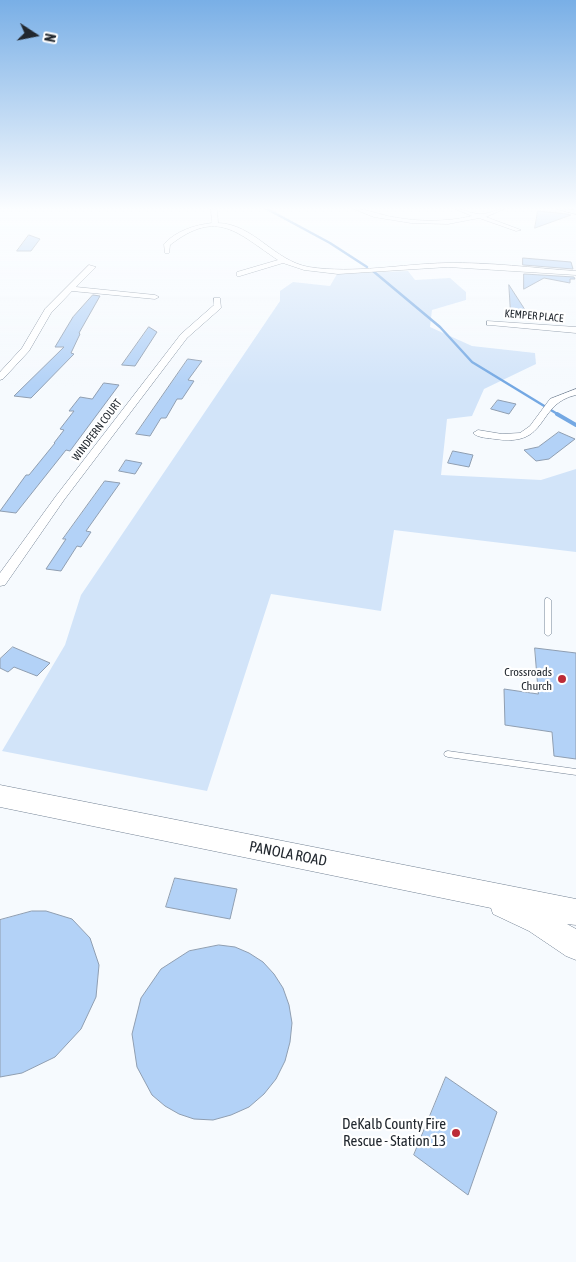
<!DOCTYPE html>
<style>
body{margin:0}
#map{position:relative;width:576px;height:1262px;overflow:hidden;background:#f6fafe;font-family:"Asap Condensed",sans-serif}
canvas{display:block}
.north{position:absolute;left:10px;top:10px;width:50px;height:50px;-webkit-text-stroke:4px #fff;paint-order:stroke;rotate:101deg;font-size:14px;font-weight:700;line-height:20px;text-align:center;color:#22282f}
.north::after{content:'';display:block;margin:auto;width:18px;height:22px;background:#22282f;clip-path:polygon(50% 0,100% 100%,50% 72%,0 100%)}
</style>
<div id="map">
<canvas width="576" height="1262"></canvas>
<div class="north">N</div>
</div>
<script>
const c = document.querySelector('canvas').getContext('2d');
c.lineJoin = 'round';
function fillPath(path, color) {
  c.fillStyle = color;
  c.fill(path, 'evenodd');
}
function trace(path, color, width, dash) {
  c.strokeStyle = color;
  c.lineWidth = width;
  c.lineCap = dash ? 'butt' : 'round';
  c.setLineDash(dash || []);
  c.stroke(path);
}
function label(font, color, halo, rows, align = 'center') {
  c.font = font + ' "Asap Condensed",sans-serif';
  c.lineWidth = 4.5;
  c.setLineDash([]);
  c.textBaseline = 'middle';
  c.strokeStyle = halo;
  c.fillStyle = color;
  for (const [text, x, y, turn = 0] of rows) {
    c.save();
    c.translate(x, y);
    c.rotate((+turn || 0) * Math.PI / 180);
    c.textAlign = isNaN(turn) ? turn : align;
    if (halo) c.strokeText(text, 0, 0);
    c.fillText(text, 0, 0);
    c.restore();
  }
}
fillPath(new Path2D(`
 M408,271L415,280L450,278L466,292V300L432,310L430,327L472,346L535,353L536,364L484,389L472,416L447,419L441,475L541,480L576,469V552L394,530L381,611L271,594L207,791L2,751L65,645L81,595L280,301V291L293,282L330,286L337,274Z`), '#d2e4f9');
trace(new Path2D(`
 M267,209L330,243L367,267
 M373,271L440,327L472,362L559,415`), '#74a8e3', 2.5);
trace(new Path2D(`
 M557,414L576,425`), '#74a8e3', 4);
const building = new Path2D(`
 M538,211L567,214L571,215L535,228Z
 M29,235L40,239L31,251H17Z
 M523,258L571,262L573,269L523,265Z
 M524,274L574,277L575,279H570V283L544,278L524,289Z
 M509,285L529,316L511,314Z
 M93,295L100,296L79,333L80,334L71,353L74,354L31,398L14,396L64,347H55L73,317Z
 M149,327L157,332L135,366L122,365Z
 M188,359L202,361L188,380L194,381L182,399H177L166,418H161L150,436L136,434Z
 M104,383L119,385L70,451L66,450L16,513L0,511L26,475H29L55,443H54L64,430L60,429L74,411H69L80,397L92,399Z
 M498,400L516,404L509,414L491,409Z
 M559,432L575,439L549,459L536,461L524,450L538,447Z
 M453,451L473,455L469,467L448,463Z
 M126,460L142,463L135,474L119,471Z
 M105,481L120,483L86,531L91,532L81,547L77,546L61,571L46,569L66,539H63Z
 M13,647L50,663L37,676L14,667L8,672L0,668V659Z
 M535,648L576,653V759L554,756L552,732L505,725L504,689L538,694Z
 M175,878L237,889L230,919L166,907Z
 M32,911H46L72,919L90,938L99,965L96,997L81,1029L55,1057L22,1073L0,1077V920Z
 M219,945L235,947L249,953L263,962L274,974L283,988L289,1005L292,1023L290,1042L285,1061L276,1079L264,1094L249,1107L231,1115L213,1120L194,1119L179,1114L165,1106L152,1095L137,1067L132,1034L141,998L161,969L189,951Z
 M446,1077L497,1112L468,1195L414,1155Z`);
fillPath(building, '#b3d2f7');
trace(building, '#8f9eb1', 1);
const lane = new Path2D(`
 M546,598H548L551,600V634L548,636L545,634V600Z
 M448,751L576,769V775L448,757L445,756L444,754L445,752Z`);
const street = new Path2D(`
 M211,209H217L218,223C254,224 274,261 309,267C355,274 401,264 446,263C490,262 533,268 576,271V275L448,267L338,274L304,270L283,263L240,276H237V272L278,260C237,233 218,208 170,245L169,253H165L164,244C176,231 194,225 212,223Z
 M354,209C368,209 380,215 393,217C419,222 447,222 472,216L455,209C464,209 471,214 480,214C487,215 495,209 504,209L486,217L521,230L516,231L479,218L448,224L411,223L374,217Z
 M557,209L576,210V214Z
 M89,265L96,267L76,287L155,295L159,297L155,299L72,291L51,313L29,351L3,379L0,380V372L22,348L45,309Z
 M214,298H220L221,308L187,338L64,500L5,585L0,586V573L56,496L181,334L214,305Z
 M487,321L576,327V333L490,325H487Z
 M576,389V395C535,404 550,448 495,439C488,438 478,438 473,433L478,430L502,434L520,433L530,426L550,399Z`);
const secondary = new Path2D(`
 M0,785L576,899V925L567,924L576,929V960L566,956L529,931L493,914L491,908L0,807Z`);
trace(lane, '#738294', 1);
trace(street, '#738294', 1);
trace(secondary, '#738294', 1);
fillPath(lane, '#fff');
fillPath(street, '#fff');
fillPath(secondary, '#fff');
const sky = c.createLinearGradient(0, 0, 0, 386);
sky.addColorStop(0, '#79afe6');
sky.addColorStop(0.54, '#fbfdff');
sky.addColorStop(1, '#fbfdff00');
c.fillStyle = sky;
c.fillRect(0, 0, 576, 386);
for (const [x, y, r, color] of [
 [562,679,5,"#bc2b37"],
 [456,1133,5,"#bc2b37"]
]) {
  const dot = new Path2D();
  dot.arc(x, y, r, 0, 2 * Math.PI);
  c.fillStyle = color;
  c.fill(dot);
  trace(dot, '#fff', 2);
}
label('11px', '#22282f', '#fff', [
 ["KEMPER PLACE",534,316,5],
 ["WINDFERN COURT",97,430,-53]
]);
label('12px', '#22282f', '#fff', [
 ["Crossroads",552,672],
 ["Church",552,686]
], 'right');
label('15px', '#22282f', '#fff', [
 ["PANOLA ROAD",288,854,11]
]);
label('15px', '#22282f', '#fff', [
 ["DeKalb County Fire",446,1124],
 ["Rescue - Station 13",446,1141]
], 'right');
</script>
